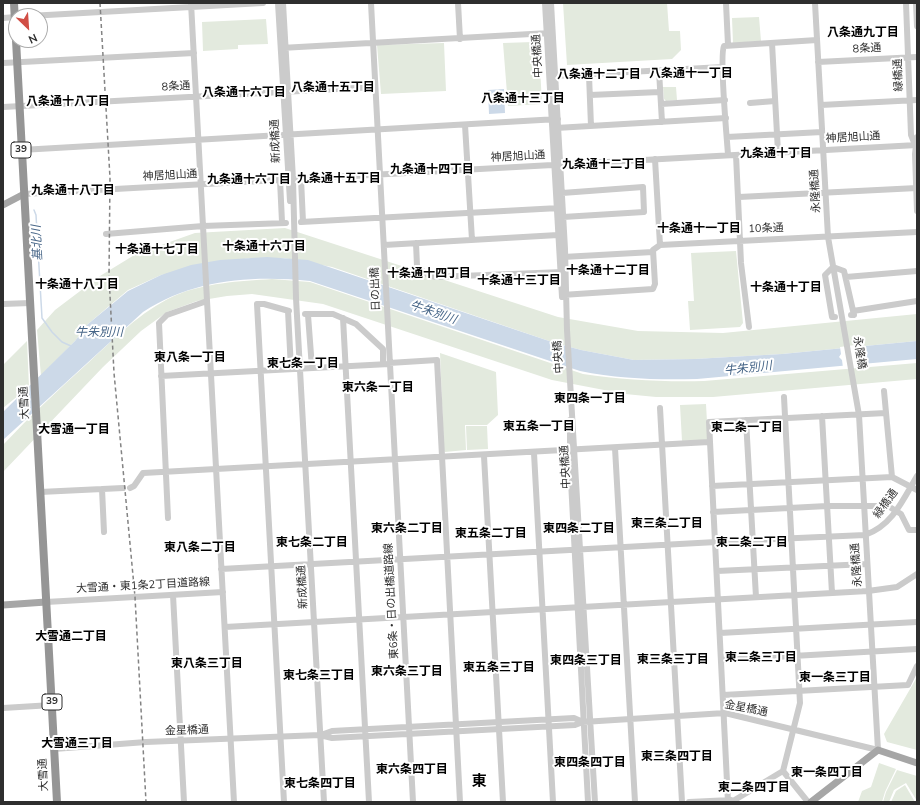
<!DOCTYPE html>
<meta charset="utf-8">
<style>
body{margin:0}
#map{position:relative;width:920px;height:805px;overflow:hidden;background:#fff;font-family:"Nunito Sans",sans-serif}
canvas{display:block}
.frame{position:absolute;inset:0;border:4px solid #2e2e2e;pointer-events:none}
.north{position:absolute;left:8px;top:8px;width:40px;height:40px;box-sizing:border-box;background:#fff;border:1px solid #ababab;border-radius:50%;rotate:155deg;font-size:11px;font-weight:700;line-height:16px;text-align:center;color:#2e2e2e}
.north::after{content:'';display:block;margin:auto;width:14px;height:18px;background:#d14e45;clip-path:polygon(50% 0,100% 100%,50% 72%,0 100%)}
</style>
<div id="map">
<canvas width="920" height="805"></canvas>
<div class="frame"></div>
<div class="north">N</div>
</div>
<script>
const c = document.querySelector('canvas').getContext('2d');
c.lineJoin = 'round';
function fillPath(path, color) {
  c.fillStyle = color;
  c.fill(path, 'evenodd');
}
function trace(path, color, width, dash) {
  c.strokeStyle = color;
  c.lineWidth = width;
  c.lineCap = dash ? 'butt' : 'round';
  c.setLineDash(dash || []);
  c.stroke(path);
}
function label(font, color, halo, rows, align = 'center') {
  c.font = font + ' "Nunito Sans","Noto Sans JP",sans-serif';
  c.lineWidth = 4;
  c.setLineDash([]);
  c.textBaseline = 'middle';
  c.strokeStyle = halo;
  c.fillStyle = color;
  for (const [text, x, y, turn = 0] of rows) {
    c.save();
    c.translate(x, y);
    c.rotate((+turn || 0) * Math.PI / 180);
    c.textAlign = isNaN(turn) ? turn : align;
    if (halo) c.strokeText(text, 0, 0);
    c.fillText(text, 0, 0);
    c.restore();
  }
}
fillPath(new Path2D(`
 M563,3H667L669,31H680L681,50L672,59L567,65Z
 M759,17L761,41L733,43L732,18Z
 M266,19L268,44L238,45V49L203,51L202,22Z
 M533,42L539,48L542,104L508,106L503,43Z
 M444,43L446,91L381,94L377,45Z
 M663,87H676L677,100L666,101L664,99Z
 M285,228L558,317L638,331L723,333L917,314V341L782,354L695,359L634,360L581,350L555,343L332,267L284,258H249L161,275L128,290L88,324L75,341L41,376L37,330L55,310L100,276L136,254L195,233Z
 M736,251L743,323L740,327L690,330L688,301H694L691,253Z
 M272,279L310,282L583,374C623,380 663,382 704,381L917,363V379L713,397H656L625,394L552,380L323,304L252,294L227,296L197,301L167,312L141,331L103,367L3,472V445C30,416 59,389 88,363C115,338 140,312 174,296C203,283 240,281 272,279Z
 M27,341L29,387L3,408V365Z
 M440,353L496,372L498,415L487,425H465L466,450L445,452L444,451Z
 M706,404L708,440L682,441L680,405Z
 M466,426H487L488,449L467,450Z
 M917,677V750L887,742L884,734Z
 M879,763L896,769L885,792L882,802H858L862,791L871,787Z
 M897,770L917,776V801L906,783L894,790L889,802H883L886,792Z
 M905,785L915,802H891L896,791Z`), '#e3eade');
fillPath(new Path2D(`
 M504,89L505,113L489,114L488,90Z
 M267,257L308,260L555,343L581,350L634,360L695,359L782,354L917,341V359L697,379C658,380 619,379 580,371L310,281C252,275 193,279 143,312L3,440V412L75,341L88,324L128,291L161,275L191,265L220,260Z`), '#ccd9e8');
fillPath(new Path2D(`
 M855,345L856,353L859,355L857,358L859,366L843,368L842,360L839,357L841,354L840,347Z`), '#fff');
trace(new Path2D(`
 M34,210L36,215L42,318L52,332L62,342L71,346`), '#ccd9e8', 1.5);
trace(new Path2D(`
 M191,3L234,802
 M278,3L290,201
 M283,3L293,179L296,298L324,802
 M371,3L413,802
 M458,3L460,39
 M545,3L562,297
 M551,3L565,249L567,330L595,802
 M726,3L728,45
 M906,3L911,135L915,145
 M916,3L917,26
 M29,16L263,3
 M3,18L16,17
 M772,43L778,152
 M281,48L549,33
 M818,62L917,57
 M3,63L194,53
 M659,71L662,122
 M589,75L591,126
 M553,76L723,67
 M590,95L660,92
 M750,103L775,101
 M661,104L725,100
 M821,105L917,100
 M3,107L375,87
 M465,125L472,240
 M556,128L726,118
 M727,137L822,132
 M917,137L915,154L917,211
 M21,150L558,119
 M728,155C727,138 719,56 724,46L817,40
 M736,155L741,263L749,327
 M655,159L660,245
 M301,179L303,222
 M280,180L282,222
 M562,193L643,187L644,212L563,217
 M24,194L917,145
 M739,197L917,188
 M301,222L559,208
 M106,234L203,226L286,223
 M416,243L417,266L426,274L435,277L563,272
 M384,245L558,235
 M563,257L653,252
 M846,277L917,271
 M562,295L653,289L655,284L653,250L660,245L917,232
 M3,304L30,303
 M288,311L291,369
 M853,311L917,301
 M305,314H333L356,324L383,349V364
 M308,315L312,368
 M835,317H832L825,275L833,267L844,271L854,315H851
 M343,318L369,802
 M389,363L437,360L460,802
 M161,376L389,364
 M884,391L892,477L917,490
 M660,408L682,802
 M822,416L832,593
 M570,420V462L588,802
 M746,420L756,597
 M615,448L635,802
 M534,453L553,802
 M484,456L503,802
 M712,486L892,477
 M130,488L134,486L143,473L709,442
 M102,489L104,532
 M40,492L123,488
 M713,512L827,506H888L901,514L909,530H917
 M168,518L159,323L167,315L207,301
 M221,569L753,540L865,535C892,526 903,500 917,476
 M717,571L867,564
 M173,595L184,802
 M46,602L223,592
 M225,627L868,591L897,587L917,574
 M720,633L917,622
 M722,660L917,649
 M723,695L908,685L917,666
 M3,708L52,705
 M321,735L332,731L574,718L583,722
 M54,749L146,742L320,735L332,738L575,725L583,722L725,713L878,750L859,415L828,237L815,3
 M783,771L808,802
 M733,801L783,771L800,703L784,397
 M284,802L257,304H264L289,311
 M689,802L731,800
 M728,802L709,422L886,413`), '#cbcbcb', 6);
trace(new Path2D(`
 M3,205L24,194
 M3,605L46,602
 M811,802L878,750L917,763`), '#a6a6a6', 7);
trace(new Path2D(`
 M14,3L57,802`), '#959595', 8);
trace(new Path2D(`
 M100,3L110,178L109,276L114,373L135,597L146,802`), '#838383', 1.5, [4, 3]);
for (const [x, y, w] of [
 [21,150,20],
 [52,702,20]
]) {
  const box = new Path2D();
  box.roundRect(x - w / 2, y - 8, w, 16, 3);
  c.fillStyle = '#fff';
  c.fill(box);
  trace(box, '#2e2e2e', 1);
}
label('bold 10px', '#2e2e2e', null, [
 ["39",21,150],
 ["39",52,702]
]);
label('11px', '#2e2e2e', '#fff', [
 ["8条通",867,49,-3],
 ["中央橋通",538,56,-93],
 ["緑橋通",899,75,-92],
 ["8条通",176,87,-3],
 ["神居旭山通",853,138,-3],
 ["新成橋通",276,141,-92],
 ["神居旭山通",518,157,-3],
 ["神居旭山通",170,176,-3],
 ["永隆橋通",816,191,-93],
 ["10条通",766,229,-2],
 ["日の出橋",376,289,-92],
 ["永隆橋",859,353,81],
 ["中央橋",559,357,-94],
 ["大雪通",25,403,-93],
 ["中央橋通",566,467,-93],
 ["緑橋通",886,504,-54],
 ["永隆橋通",857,565,-94],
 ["大雪通・東1条2丁目道路線",143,586,-3],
 ["新成橋通",303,587,-93],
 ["東6条・日の出橋道路線",392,601,-93],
 ["金星橋通",746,709,11],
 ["金星橋通",187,731,-2],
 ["大雪通",44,775,-93]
]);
label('bold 12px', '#000', '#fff', [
 ["八条通九丁目",863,33],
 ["八条通十一丁目",691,74],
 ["八条通十二丁目",599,75],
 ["八条通十五丁目",333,88],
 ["八条通十六丁目",244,93],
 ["八条通十三丁目",523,99],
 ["八条通十八丁目",68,102],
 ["九条通十丁目",776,154],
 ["九条通十二丁目",604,165],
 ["九条通十四丁目",432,170],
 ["九条通十五丁目",339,179],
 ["九条通十六丁目",249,180],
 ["九条通十八丁目",73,191],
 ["十条通十一丁目",699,229],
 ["十条通十六丁目",264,247],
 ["十条通十七丁目",157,250],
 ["十条通十二丁目",608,271],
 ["十条通十四丁目",429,274],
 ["十条通十三丁目",519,281],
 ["十条通十八丁目",77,285],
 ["十条通十丁目",786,288],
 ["東八条一丁目",190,358],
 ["東七条一丁目",303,364],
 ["東六条一丁目",378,388],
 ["東四条一丁目",590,399],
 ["東五条一丁目",539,427],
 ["東二条一丁目",747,428],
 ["大雪通一丁目",74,430],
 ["東三条二丁目",667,524],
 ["東六条二丁目",407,529],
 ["東四条二丁目",579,529],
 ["東五条二丁目",491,534],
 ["東七条二丁目",312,543],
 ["東二条二丁目",752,543],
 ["東八条二丁目",200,548],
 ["大雪通二丁目",71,637],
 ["東二条三丁目",761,658],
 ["東三条三丁目",673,660],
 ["東四条三丁目",586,661],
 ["東八条三丁目",207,664],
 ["東五条三丁目",499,668],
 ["東六条三丁目",407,672],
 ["東七条三丁目",319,676],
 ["東一条三丁目",835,678],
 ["大雪通三丁目",77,744],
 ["東三条四丁目",677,757],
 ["東四条四丁目",590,763],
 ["東六条四丁目",412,770],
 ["東一条四丁目",827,773],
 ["東七条四丁目",320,784],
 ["東二条四丁目",754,788]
]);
label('italic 12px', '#466587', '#fff', [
 ["基北川",38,243,-93],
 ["牛朱別川",433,313,19],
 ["牛朱別川",99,333],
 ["牛朱別川",748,369,-6]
]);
label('bold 15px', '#000', '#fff', [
 ["東",479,782]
]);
</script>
